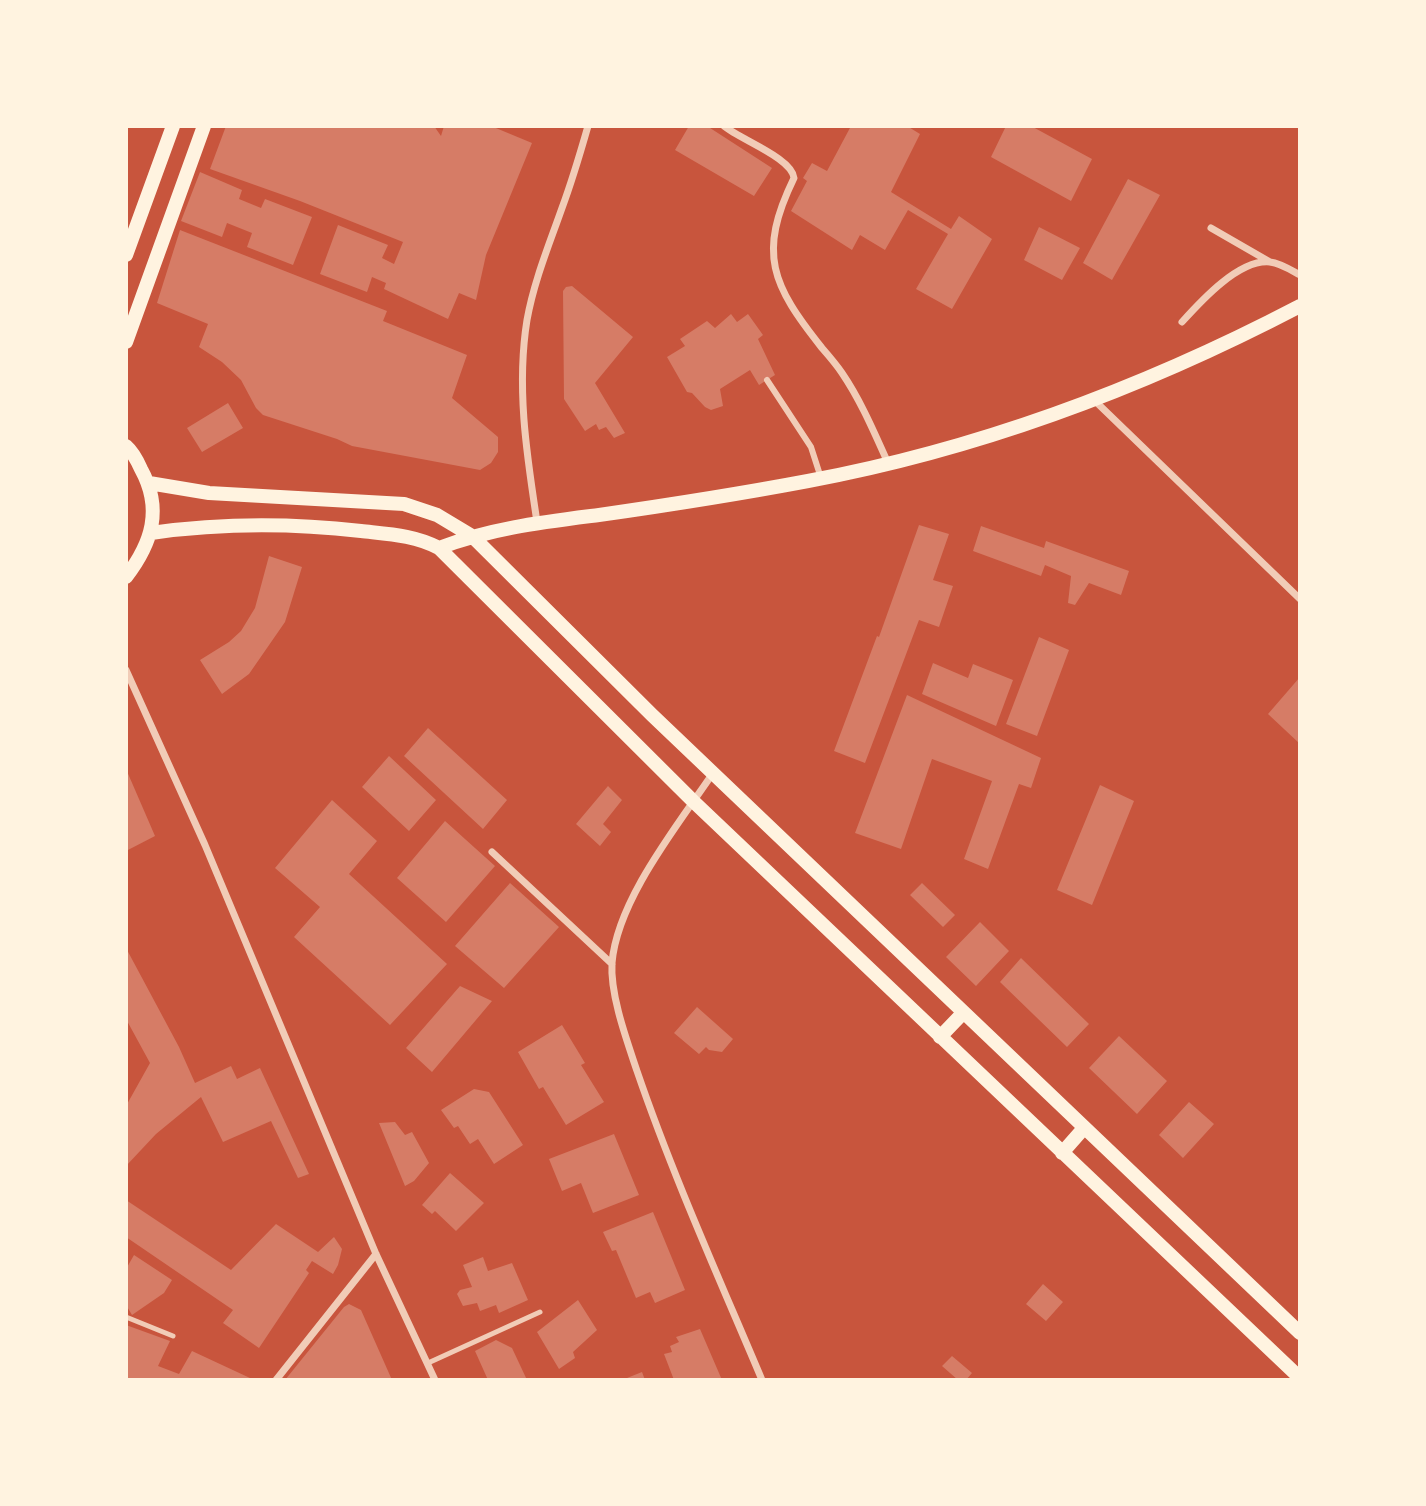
<!DOCTYPE html>
<style>
body{margin:0}
#map{position:relative;width:1426px;height:1506px;overflow:hidden;background:#c8553d;font-family:"Roboto Condensed",sans-serif}
canvas{display:block}
.frame{position:absolute;inset:0;border:128px solid #fff3e0;pointer-events:none}
</style>
<div id="map">
<canvas width="1426" height="1506"></canvas>
<div class="frame"></div>
</div>
<script>
const c = document.querySelector('canvas').getContext('2d');
c.lineJoin = 'round';
function fillPath(path, color) {
  c.fillStyle = color;
  c.fill(path, 'evenodd');
}
function trace(path, color, width, dash) {
  c.strokeStyle = color;
  c.lineWidth = width;
  c.lineCap = dash ? 'butt' : 'round';
  c.setLineDash(dash || []);
  c.stroke(path);
}
fillPath(new Path2D(`
 M226,126H434L441,136L444,126H491L532,143L486,255L476,300L459,293L448,319L384,289L386,283L372,277L367,292L320,274L338,225L388,245L382,258L394,264L403,242L300,201L210,169Z
 M689,126H707L772,168L754,196L675,150Z
 M851,126H907L920,134L891,192L951,229L959,216L992,239L952,309L916,289L948,234L908,210L885,250L860,235L852,250L791,211L807,181L803,178L812,163L827,171Z
 M1006,126H1031L1092,159L1071,201L991,157Z
 M200,172L242,190L239,199L261,208L265,199L312,217L293,265L247,247L252,233L227,223L222,237L181,221Z
 M1128,179L1160,195L1112,280L1083,263Z
 M1039,227L1080,248L1062,280L1024,260Z
 M180,230L387,311L383,321L467,355L452,398L498,437V452L491,463L480,470L352,446L337,439L263,415L256,408L241,380L222,362L199,347L208,324L157,303Z
 M572,286L633,337L595,383L625,433L614,438L606,427L599,430L596,424L585,431L564,399L563,291L566,287Z
 M731,314L737,322L748,314L763,335L758,339L775,375L759,385L750,370L720,389L723,406L711,410L705,407L692,393L687,392L667,357L685,346L680,339L707,321L715,328Z
 M228,403L243,428L202,452L187,428Z
 M919,525L949,534L933,580L953,586L939,627L919,620L865,763L834,751L877,636L879,637Z
 M981,526L1044,548L1046,541L1129,571L1121,595L1089,583L1075,605L1068,603L1071,576L1045,565L1041,576L973,551Z
 M269,556L302,567L285,622L249,674L222,694L200,660L229,642L241,631L255,608Z
 M1039,637L1069,650L1037,736L1006,724Z
 M933,663L968,678L973,664L1013,680L996,726L922,694Z
 M1300,677V744L1268,714Z
 M907,695L1041,758L1031,788L1019,784L988,869L964,859L992,781L932,759L901,849L855,833Z
 M428,728L507,800L483,829L404,756Z
 M389,756L436,800L409,831L362,787Z
 M126,769L155,836L126,851Z
 M1100,785L1134,801L1092,905L1057,890Z
 M608,786L622,800L603,824L611,832L600,846L576,824Z
 M332,800L377,841L349,874L447,964L390,1025L294,937L320,907L275,868Z
 M445,821L495,866L446,922L397,878Z
 M510,883L559,927L504,988L455,946Z
 M922,883L955,915L943,927L910,895Z
 M980,922L1009,951L976,986L946,957Z
 M126,948L179,1047L195,1083L231,1066L237,1079L260,1068L309,1174L298,1178L271,1121L223,1142L201,1097L156,1134L126,1166V1106L150,1063L126,1019Z
 M1021,958L1089,1024L1067,1047L1000,982Z
 M460,986L492,1001L432,1072L406,1048Z
 M697,1007L733,1039L722,1052L709,1050L706,1047L699,1054L674,1033Z
 M562,1025L585,1063L581,1065L604,1102L566,1125L543,1087L539,1089L518,1052Z
 M1119,1036L1167,1081L1137,1114L1089,1068Z
 M474,1089L489,1092L523,1145L494,1164L478,1139L470,1144L458,1126L454,1128L441,1110Z
 M1189,1102L1214,1124L1183,1158L1159,1135Z
 M395,1122L405,1135L412,1132L429,1163L414,1181L405,1186L379,1123Z
 M614,1134L639,1195L593,1213L581,1183L562,1191L549,1159Z
 M450,1173L484,1203L456,1231L435,1211L432,1214L422,1205Z
 M126,1200L231,1270L276,1224L318,1252L334,1237L342,1249L338,1265L333,1274L312,1261L306,1270L309,1273L259,1348L223,1323L233,1310L126,1237Z
 M653,1212L685,1290L655,1303L650,1292L636,1298L616,1250L612,1251L603,1232Z
 M134,1255L172,1280L164,1293L132,1315L126,1305V1269Z
 M483,1257L488,1271L512,1263L528,1300L499,1313L496,1305L480,1311L477,1303L463,1306L457,1294L460,1290L472,1287L463,1265Z
 M1043,1284L1063,1302L1046,1321L1026,1304Z
 M578,1300L597,1330L573,1352L575,1358L559,1369L537,1332Z
 M349,1304L361,1310L392,1380H285L344,1307Z
 M126,1325L170,1341L158,1366L179,1374L192,1351L250,1378L249,1380H126Z
 M700,1329L722,1380H674L664,1354L672,1352L670,1346L679,1342L676,1337Z
 M496,1340L512,1348L527,1380H488L475,1351Z
 M952,1356L972,1373L966,1380H958L942,1366Z
 M642,1372L645,1380H622Z`), '#d67c66');
trace(new Path2D(`
 M126,1317L173,1336
 M428,1363L540,1312`), '#f1ccb7', 5);
trace(new Path2D(`
 M767,380L811,447L821,478`), '#f1ccb7', 6);
trace(new Path2D(`
 M724,126C741,140 792,158 794,178C757,254 772,285 822,348C829,356 836,364 842,373C861,401 874,432 888,463
 M1211,228L1270,262
 M1182,322C1201,301 1239,259 1270,262C1280,263 1291,270 1300,275
 M1094,400L1300,599
 M537,522C527,456 516,388 527,320C534,281 549,245 562,208C572,181 580,154 588,126
 M126,670L205,845L376,1254L435,1380
 M713,773C678,825 617,900 612,963C610,995 627,1041 637,1071C673,1176 719,1278 762,1380
 M492,852L612,964
 M276,1380L376,1254`), '#f1ccb7', 7);
trace(new Path2D(`
 M126,255L173,126
 M126,342L204,126
 M126,446C133,452 137,460 141,469C163,509 152,543 126,577
 M149,483L209,493L404,504L437,515L472,536L652,715L1300,1333
 M151,533C221,523 290,523 361,531C388,534 415,535 439,548L694,802L1300,1378
 M439,548C491,528 544,522 599,515C669,505 739,494 808,481C980,449 1145,387 1300,306
 M940,1037L963,1013
 M1062,1153L1084,1128`), '#fff3e0', 14);
</script>
